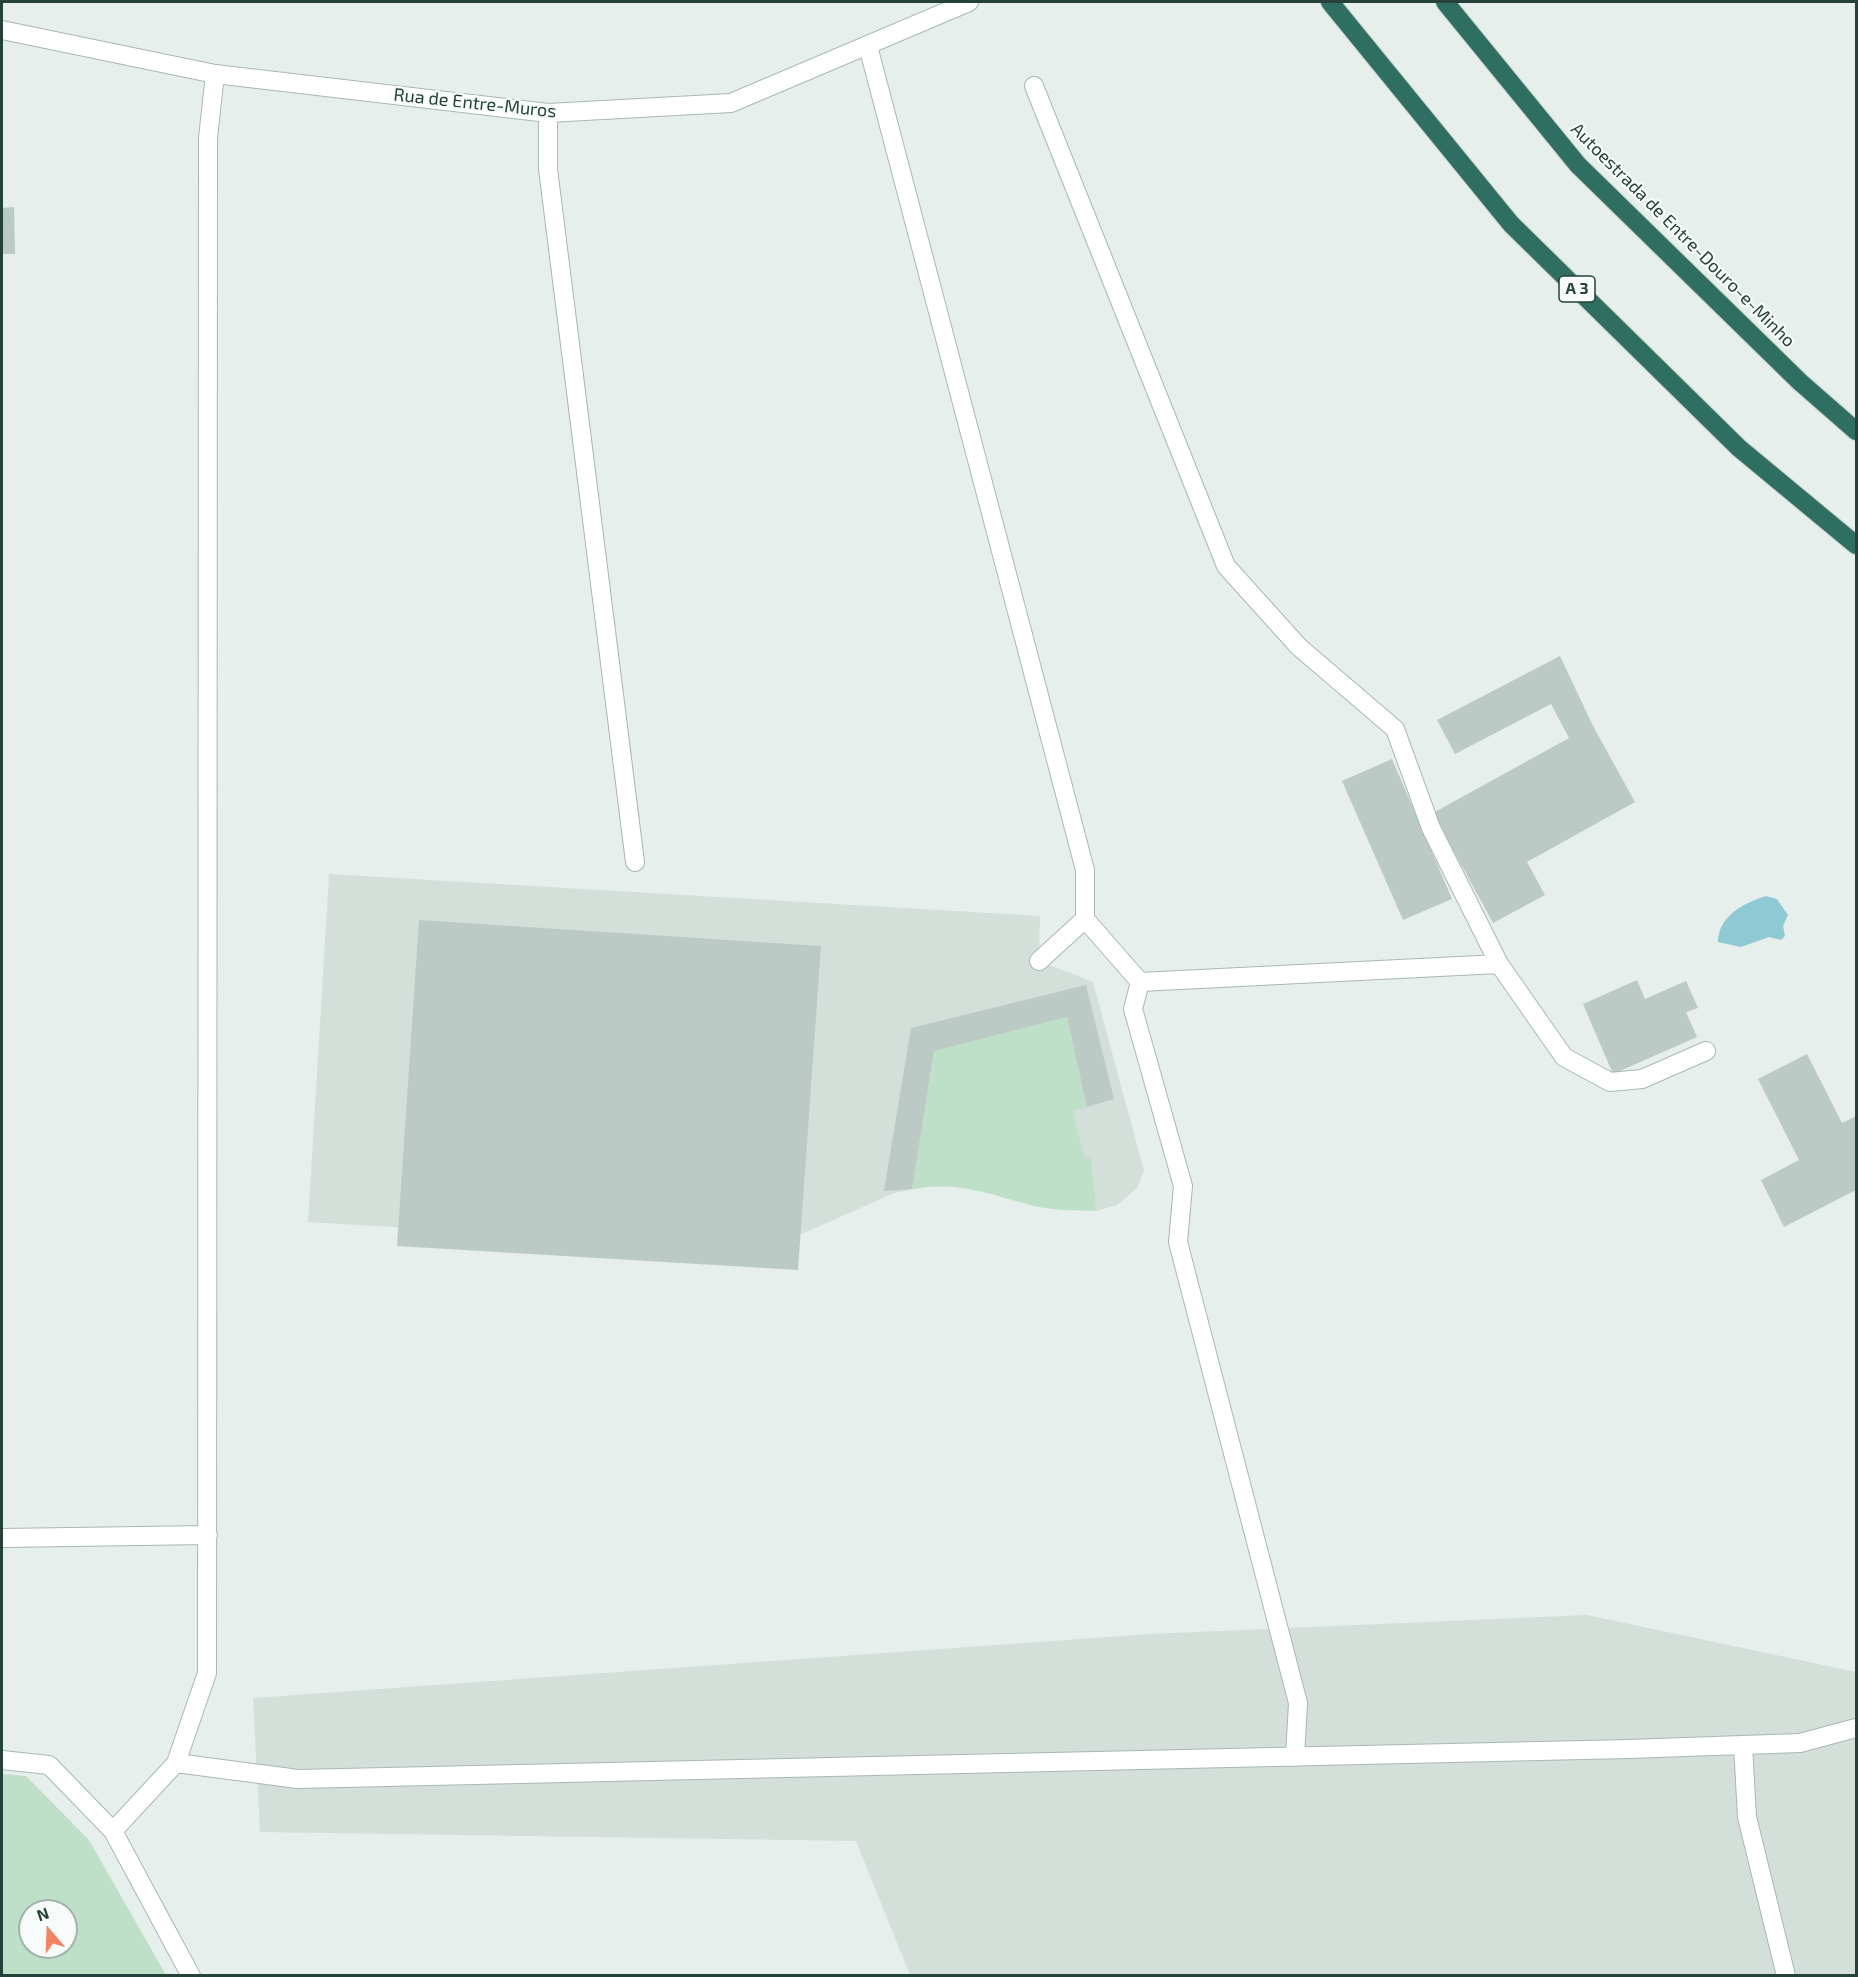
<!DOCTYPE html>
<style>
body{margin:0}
#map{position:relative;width:1858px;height:1977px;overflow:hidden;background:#e6efeb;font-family:"Exo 2",sans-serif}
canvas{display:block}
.frame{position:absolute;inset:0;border:3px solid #24423a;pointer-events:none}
.north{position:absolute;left:18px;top:1899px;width:60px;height:60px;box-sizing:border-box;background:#f7fbf9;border:2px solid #a3b1ad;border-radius:50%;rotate:341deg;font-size:16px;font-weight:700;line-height:24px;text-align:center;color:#24423a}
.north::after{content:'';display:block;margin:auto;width:21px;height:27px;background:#f4845f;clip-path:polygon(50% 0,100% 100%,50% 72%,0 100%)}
</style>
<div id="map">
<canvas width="1858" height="1977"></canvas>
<div class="frame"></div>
<div class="north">N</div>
</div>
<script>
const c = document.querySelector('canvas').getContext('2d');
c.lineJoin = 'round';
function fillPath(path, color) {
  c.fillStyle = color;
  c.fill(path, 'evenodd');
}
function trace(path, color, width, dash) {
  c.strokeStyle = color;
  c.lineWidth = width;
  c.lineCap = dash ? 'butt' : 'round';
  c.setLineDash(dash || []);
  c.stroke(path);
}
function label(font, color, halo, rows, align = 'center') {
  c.font = font + ' "Exo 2",sans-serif';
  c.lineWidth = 4.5;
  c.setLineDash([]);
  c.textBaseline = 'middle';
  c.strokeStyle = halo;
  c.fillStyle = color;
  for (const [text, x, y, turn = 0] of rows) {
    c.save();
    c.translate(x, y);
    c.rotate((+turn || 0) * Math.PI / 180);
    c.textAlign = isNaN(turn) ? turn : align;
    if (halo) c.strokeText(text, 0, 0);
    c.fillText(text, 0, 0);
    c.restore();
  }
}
fillPath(new Path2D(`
 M329,874L1040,916L1039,961L1093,982L1144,1171L1137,1188L1117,1205L1096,1211L1033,1206L1004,1196L942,1184L894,1193L768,1249L308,1222Z
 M1587,1615L1856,1672V1975H910L856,1841L260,1832L253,1698L1150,1634Z`), '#d4dfda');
fillPath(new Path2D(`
 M1067,1017L1087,1107L1073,1111L1085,1159L1091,1158L1096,1211C1075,1210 1051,1211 1031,1205C985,1193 960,1181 912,1189L934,1051Z
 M2,1774L26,1776L89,1840L166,1975H2ZM30,1911H66V1947H30Z`), '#bfe0c8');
fillPath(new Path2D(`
 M1766,896L1777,899L1788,915L1783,926L1785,936L1781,940L1769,937L1741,947L1718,942C1718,917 1743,903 1766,896Z`), '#8ec9d4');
fillPath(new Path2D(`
 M14,207L15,254H2V208Z
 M1560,656L1593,726L1635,802L1527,862L1545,895L1493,923L1433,813L1569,738L1551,704L1455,754L1437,720Z
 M1392,759L1452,899L1403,920L1342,781Z
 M419,920L821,946L798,1270L397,1246Z
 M1637,980L1645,999L1686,981L1698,1008L1686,1012L1697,1037L1613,1074L1583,1004Z
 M1086,985L1114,1099L1087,1107L1067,1017L934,1051L912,1189L884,1191L911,1028Z
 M1807,1054L1842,1123L1856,1116V1190L1784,1227L1761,1180L1799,1160L1758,1079Z`), '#bbcac4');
const lane = new Path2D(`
 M1140,982L1133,1009L1183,1186L1178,1242L1298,1703L1295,1757
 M1743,1745L1747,1817L1786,1976
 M176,1763L298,1779L1628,1749L1800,1743L1856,1728`);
const street = new Path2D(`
 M2,30L215,74L548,113L731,103L969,2
 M868,46L1085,870V919L1039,961
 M1034,86L1226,566L1299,647L1395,729L1431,828L1499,964L1140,982L1085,919
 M548,113V169L635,862
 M1499,964L1564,1057L1610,1082L1642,1079L1706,1051
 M2,1538L208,1535
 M2,1760L49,1765L113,1831L191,1976
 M113,1831L176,1763L207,1673L208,138L215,74`);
const highway = new Path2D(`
 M1330,2L1511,224L1739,448L1856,545
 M1445,2L1578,165L1800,382L1856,431`);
trace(lane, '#a8b8b2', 20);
trace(street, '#a8b8b2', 20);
trace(highway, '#c2cac8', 20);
trace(lane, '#fff', 18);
trace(street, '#fff', 18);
trace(highway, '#2f6f62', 18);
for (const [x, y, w] of [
 [1577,289,36]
]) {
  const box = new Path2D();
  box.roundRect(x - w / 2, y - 13, w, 26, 4.5);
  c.fillStyle = '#f7fbf9';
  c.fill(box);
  trace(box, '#24423a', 1.5);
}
label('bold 16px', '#24423a', null, [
 ["A 3",1577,289]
]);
label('18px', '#24423a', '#f7fbf9', [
 ["Rua de Entre-Muros",475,103,6],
 ["Autoestrada de Entre-Douro-e-Minho",1683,235,45]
]);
</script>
